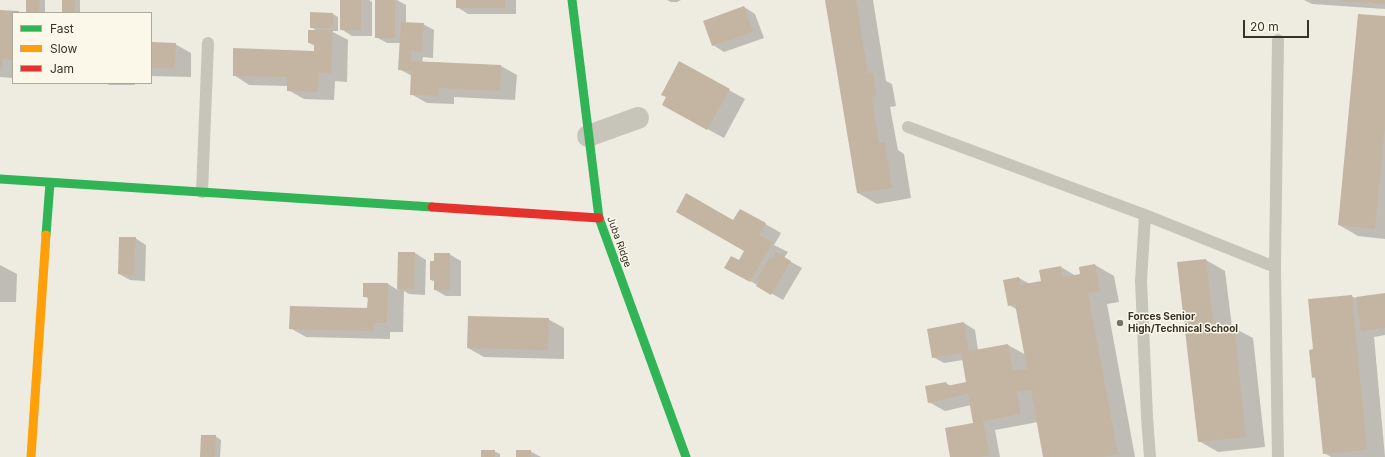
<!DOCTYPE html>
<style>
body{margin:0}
#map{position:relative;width:1385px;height:457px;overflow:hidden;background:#eeece1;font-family:Inter,sans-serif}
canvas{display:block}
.legend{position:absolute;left:12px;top:12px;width:140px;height:72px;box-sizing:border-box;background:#fbf8e9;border:1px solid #ada99c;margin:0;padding:5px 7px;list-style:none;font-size:12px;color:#383228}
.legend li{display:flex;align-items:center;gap:8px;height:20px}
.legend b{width:20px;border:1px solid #ada99c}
.scale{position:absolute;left:1243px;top:20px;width:66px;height:18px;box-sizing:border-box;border:2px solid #383228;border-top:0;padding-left:5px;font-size:12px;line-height:14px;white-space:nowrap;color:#383228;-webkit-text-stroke:3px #fbf8e9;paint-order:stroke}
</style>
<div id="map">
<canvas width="1385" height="457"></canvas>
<ul class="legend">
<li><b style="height:5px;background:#30b455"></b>Fast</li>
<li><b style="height:5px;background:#ff9f0a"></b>Slow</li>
<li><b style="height:5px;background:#e5322d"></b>Jam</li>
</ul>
<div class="scale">20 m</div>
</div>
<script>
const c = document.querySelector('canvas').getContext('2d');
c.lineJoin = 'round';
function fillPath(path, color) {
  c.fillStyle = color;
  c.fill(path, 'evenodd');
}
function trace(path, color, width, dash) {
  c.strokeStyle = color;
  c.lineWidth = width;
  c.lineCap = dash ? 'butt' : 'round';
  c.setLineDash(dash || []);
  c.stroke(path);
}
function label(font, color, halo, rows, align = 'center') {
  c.font = font + ' Inter,sans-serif';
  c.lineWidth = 3;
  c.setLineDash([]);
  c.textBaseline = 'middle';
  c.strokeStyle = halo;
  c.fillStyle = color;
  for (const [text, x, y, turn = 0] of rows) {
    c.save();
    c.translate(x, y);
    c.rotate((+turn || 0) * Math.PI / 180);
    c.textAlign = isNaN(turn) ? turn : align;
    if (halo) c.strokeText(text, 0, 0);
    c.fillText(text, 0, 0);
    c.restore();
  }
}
fillPath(new Path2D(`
 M27,0H45V13H30L27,12Z
 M63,0H80V13H63Z
 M341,0H369L372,2V36H352L341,29Z
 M376,0H397L406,5V23L423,24L434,30L433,58L423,57L422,62L501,66L517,75L515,100L454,97V104L427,103L411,94L412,76L399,69L400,43H387L376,37Z
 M457,0H516V14H468L457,7Z
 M667,0H681L677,2H671Z
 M826,0H873L886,81L892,84L896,106L890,107L898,150L904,154L911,198L877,204L858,193Z
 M1304,0H1385V9L1312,4Z
 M744,7L755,14L764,38L724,52L713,45Z
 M0,11L18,12L21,13H13V78L0,77Z
 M333,14L338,17V31H331L348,40L347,82L335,81L334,100L304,99L288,90V86L249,85L234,75L315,52V46L309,43L317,31L311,27Z
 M1385,17V239L1358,236L1339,225Z
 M151,43L175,44L191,53V77L151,76Z
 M680,63L745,99L724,138L679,114Z
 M106,83H135V85H109Z
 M741,210L781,233L774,245L788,252L784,258L802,268L783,300L726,267L739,262L746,251L734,222Z
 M135,238L146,245L145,281L130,280L119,274Z
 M399,253H415L426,260L425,295L409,294L404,291L403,332H390V339L306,337L290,328L368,309L369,299L364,296L388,284L398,290Z
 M449,254L461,261V296H446L435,290V282L431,280L435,262Z
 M1206,260L1225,271L1232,327L1253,338L1265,447L1218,452L1199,441Z
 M0,265L17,274L16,302H0Z
 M1095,265L1114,276L1119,302L1107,304L1135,457H1044L1038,422L995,430L1000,457H951L976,423L971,405L945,411L929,402L946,383L951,386L967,383L963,360L944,363L933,357L964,323L975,330L978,350L1008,345L1026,355L1018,310L1009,305L1019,278L1030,284L1042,282L1061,267L1076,276L1081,275Z
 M1385,294V335L1374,337L1385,457H1331L1324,453L1317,379L1313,377L1314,350L1351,296L1358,299Z
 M548,319L564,328V359L484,357L468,348Z
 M215,436L221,440L220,457H201Z
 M494,451L500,454V457H482Z
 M530,451L541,457H517Z`), '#0003');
fillPath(new Path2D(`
 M26,0H40L39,12H26Z
 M62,0H75V13H62Z
 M340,0H361V30H340Z
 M375,0H395V38H375Z
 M456,0H505V8H456Z
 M825,0H856L868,73L873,72L877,96L872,97L879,143L885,142L892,188L857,193Z
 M1343,0H1385V4L1343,1Z
 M744,6L753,32L712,46L703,21Z
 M0,10L19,11V13H13V60L2,59V69H0Z
 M310,12L333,13V28H310Z
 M1358,14L1385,16V127L1375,229L1338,225Z
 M401,22L424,23L422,52L412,51L411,61L501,65L500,91L439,88L438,96L410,95L411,71L398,70Z
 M308,30H333L331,73H319L318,92L287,91V77L233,76V48L314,51V43H308Z
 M151,42L176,43L175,68H151Z
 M679,61L730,89L707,130L662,105L666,97L661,95Z
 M686,193L733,220L740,209L766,223L759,235L773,242L750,282L724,268L731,256L739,260L744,251L676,212Z
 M119,237H136L134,275L118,274Z
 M398,252H415L414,289H397Z
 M776,252L791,261L771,295L756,286L760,281L757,279L770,257L772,259Z
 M434,253H450V290H434V280H430V261H434Z
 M1206,259L1214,328L1234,326L1246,437L1198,442L1177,262Z
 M1095,264L1100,291L1088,293L1118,454L1103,457H1043L1031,390L1017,392L1021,414L983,421L990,455L981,457H950L945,428L973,423L968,394L928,403L925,386L946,382L947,386L966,382L961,353L932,358L927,329L964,322L969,351L1008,344L1013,371L1027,369L1015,304L1008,306L1003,280L1019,277L1020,285L1041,281L1039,270L1061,266L1063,277L1080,274L1079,267Z
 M363,283H388L387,323H374V331L289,329L290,306L367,308L368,297H363Z
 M1385,293V328L1361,331L1356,297Z
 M1352,295L1367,450L1323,454L1315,377L1312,378L1309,350L1313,349L1308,299Z
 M468,316L549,318L548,350L467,348Z
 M201,435H216L215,457H200Z
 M481,450H495V457H481Z
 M516,450H531V457H516Z`), '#c3b5a2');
trace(new Path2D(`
 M1278,40L1275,267L1278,457
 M908,127L1145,215L1275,267
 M202,192L208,43
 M1145,215L1141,281L1147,417L1150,457`), '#c7c4ba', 12);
trace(new Path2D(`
 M588,136L638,118`), '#c7c4ba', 22);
trace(new Path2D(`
 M572,0L599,218L686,457
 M0,179L432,207
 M46,235L50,183`), '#30b455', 9);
trace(new Path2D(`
 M31,457L46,235`), '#ff9f0a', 9);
trace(new Path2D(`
 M432,207L599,218`), '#e5322d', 9);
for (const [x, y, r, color] of [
 [1120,323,4,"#787369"]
]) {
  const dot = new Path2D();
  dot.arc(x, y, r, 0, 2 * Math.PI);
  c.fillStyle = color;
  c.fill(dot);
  trace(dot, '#fbf8e9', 1.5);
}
label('10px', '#383228', '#fbf8e9', [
 ["Juba Ridge",619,242,70]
]);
label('bold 10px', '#383228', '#fbf8e9', [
 ["Forces Senior",1128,317],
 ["High/Technical School",1128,329]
], 'left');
</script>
